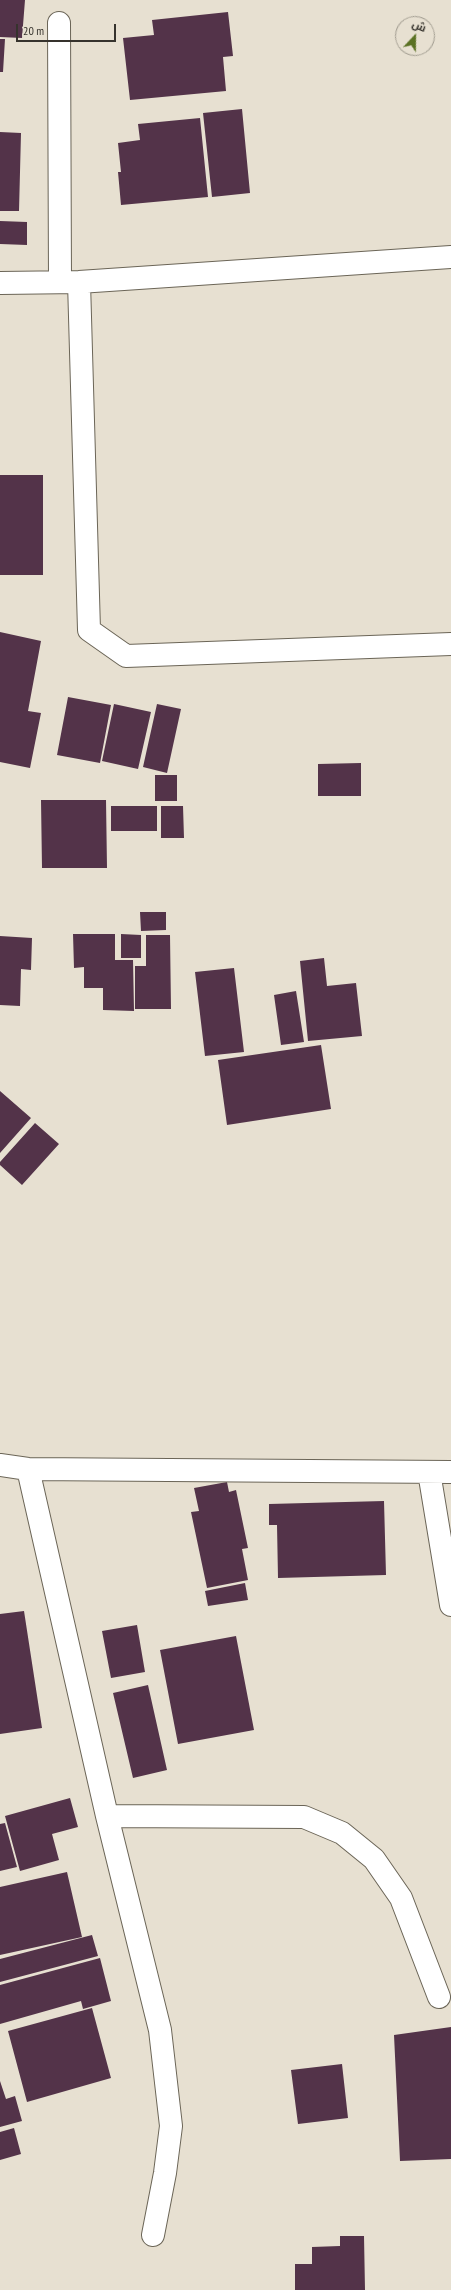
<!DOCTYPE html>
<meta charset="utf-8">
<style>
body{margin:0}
#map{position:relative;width:451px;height:2290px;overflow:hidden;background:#e7e0d1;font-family:"PT Sans Narrow",Cairo,sans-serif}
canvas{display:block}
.north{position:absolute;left:395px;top:16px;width:40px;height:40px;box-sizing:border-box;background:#e7e0d1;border:1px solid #a09b8f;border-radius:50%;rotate:22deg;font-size:11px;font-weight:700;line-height:16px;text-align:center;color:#36332d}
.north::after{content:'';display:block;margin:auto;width:14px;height:18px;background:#5a7123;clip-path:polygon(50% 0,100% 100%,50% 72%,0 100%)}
.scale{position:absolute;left:16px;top:24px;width:100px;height:18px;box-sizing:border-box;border:2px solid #36332d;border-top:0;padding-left:5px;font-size:12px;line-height:14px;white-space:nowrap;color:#36332d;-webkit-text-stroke:3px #e7e0d1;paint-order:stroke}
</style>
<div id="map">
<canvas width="451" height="2290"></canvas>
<div class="north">ش</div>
<div class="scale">20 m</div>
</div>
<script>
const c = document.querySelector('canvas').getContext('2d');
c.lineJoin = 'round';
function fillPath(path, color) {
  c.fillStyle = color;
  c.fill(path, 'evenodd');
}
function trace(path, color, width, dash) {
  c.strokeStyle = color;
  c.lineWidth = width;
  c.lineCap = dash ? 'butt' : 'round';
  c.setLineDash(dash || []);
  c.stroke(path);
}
fillPath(new Path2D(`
 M0,0H25L22,38L0,37Z
 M228,12L233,56L223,57L226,91L130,100L123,38L154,35L152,20Z
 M0,39H5L3,72H0Z
 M242,109L250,193L212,197L203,113Z
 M200,118L208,197L121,205L118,172H121L118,143L140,140L138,124Z
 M0,132L21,133L19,211H0Z
 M0,221L27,222V245L0,244Z
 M0,475H43V575H0Z
 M0,632L41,641L28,711L41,713L30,768L0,762Z
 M68,697L111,705L100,763L57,755Z
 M114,704L151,712L138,769L102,761Z
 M157,704L181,709L167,773L143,767Z
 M361,763V796H318V764Z
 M155,775H177V801H155Z
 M41,800H106L107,868H42Z
 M111,806H157V831H111Z
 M161,806H183L184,838H161Z
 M140,912H166V930L141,931Z
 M73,934H115V960H133L134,1011L103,1010V988H84V967L74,968Z
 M121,934L141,935V958H121Z
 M146,935H170L171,1009H135V966H146Z
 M0,936L32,938L31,970L21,969L20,1006L0,1005Z
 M324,958L327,986L356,983L362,1036L308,1041L300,961Z
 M234,968L244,1052L205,1056L195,972Z
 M296,991L304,1042L281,1045L274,995Z
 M321,1045L331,1109L227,1125L218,1060Z
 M0,1091L31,1118L0,1153Z
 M35,1123L59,1144L22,1185L0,1165V1162Z
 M227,1482L229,1492L236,1490L248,1548L242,1549L248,1580L207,1588L191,1512L199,1511L194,1488Z
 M384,1501L386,1575L278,1578L277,1525H269V1504Z
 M245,1583L248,1600L208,1606L205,1591Z
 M24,1611L42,1728L0,1734V1614Z
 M137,1625L145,1672L111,1678L102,1631Z
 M236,1636L254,1730L178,1744L160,1650Z
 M148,1685L167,1770L133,1778L113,1693Z
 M70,1798L78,1827L52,1834L59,1860L20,1871L5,1816Z
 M5,1823L17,1867L0,1871V1824Z
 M67,1872L82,1937L0,1955V1887Z
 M92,1935L98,1956L0,1982V1959Z
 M100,1958L111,2001L83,2009L81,2001L0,2024V1985Z
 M92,2008L111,2078L27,2102L8,2031Z
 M451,2027V2159L400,2161L394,2035Z
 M342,2064L348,2118L298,2124L291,2070Z
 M0,2081L6,2099L15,2096L22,2121L0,2127Z
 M14,2128L21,2154L0,2160V2132Z
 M340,2236H364L365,2290H295V2264H312V2247L340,2246Z`), '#533349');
const minor = new Path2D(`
 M59,23L60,282
 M79,282L89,630L126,656L451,644
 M0,283L79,282L451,257
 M0,1465L28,1469L451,1472
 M28,1469L107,1816L160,2030L171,2126L165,2173L153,2235
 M429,1472L451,1605
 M107,1816L304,1817L342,1833L374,1859L401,1898L439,1997`);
trace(minor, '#6b6557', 24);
trace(minor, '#fff', 22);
</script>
